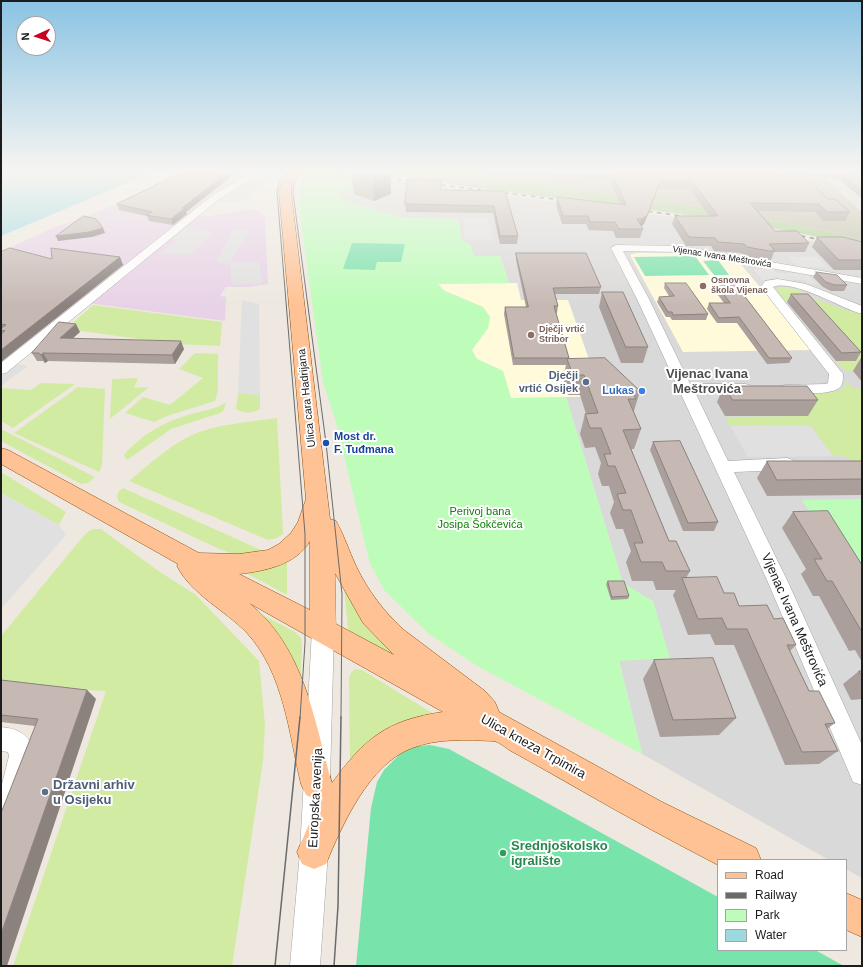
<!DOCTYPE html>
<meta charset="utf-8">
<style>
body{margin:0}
#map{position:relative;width:863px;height:967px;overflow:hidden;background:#eee8e0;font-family:Arial,sans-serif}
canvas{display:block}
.frame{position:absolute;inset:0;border:2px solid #1c1c1c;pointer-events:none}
.legend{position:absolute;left:717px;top:859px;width:130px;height:92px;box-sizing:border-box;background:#fff;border:1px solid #a4a4a4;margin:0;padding:5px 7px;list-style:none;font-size:12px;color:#1c1c1c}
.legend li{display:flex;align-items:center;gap:8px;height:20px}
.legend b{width:20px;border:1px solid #a4a4a4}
.north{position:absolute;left:16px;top:16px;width:40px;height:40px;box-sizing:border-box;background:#fff;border:1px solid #a4a4a4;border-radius:50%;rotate:267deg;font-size:11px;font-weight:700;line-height:16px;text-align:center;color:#1c1c1c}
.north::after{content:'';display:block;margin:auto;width:14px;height:18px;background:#c8001b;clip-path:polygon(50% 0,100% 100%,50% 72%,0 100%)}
</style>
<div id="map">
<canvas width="863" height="967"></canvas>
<div class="frame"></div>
<ul class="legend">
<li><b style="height:5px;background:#ffc295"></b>Road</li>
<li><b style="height:5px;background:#6a6a6a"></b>Railway</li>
<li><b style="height:11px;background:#bdfdb9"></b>Park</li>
<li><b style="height:11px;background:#9dd9df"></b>Water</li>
</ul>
<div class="north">N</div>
</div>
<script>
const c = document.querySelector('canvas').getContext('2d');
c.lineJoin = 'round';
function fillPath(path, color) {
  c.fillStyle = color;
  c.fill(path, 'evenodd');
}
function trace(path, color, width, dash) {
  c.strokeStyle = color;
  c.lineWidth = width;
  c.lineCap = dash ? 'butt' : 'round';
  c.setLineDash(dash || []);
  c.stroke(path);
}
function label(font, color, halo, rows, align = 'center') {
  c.font = font + ' Arial,sans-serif';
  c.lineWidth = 4;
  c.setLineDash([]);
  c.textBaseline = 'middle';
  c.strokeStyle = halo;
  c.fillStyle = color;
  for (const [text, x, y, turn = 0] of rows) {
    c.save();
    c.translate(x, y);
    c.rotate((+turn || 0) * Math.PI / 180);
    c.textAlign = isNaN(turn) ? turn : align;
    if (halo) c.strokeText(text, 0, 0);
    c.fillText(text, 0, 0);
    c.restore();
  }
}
fillPath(new Path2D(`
 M375,178L703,221L771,231L862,253V878L846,869V860H829L642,754L619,660L670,658L623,584L566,397L623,396L595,376L520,300L517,283H509L500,256H474L462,241L458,219L404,218L353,204L341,198V191L370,184Z
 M824,179H862V212Z`), '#dad9d9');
fillPath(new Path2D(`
 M191,170H253L215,193L188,214L210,216L250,209L261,212L265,218L268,284L248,287H226L220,296L226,297L225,321L80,302L1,362V252L48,230L123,202Z`), '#e8d2e7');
fillPath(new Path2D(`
 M636,253H691L739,262L813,350L683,352L630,255Z
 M517,283L521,300H568L595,376L624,396L511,398L503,371L477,359L472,350L488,328L490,317L483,307L444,290L438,284Z`), '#fffad9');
fillPath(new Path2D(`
 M446,170H862V179H825L862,212V240L822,230L688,205Z`), '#c3c0ac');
fillPath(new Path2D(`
 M780,287L802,290L799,294L862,315V371H846L835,361H855L804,302H785L776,289Z
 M93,305L222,322L220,346L176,344L66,329Z
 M195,353L218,354V390L215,401L167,416L154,422L125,413L143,397L170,405L203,378L179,369Z
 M138,378L134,388L149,387L110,419L112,379Z
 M846,381L853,388L862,389V464L842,456H833L811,426H730L725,417L807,416L811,394L839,391L845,387Z
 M41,383L75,384L13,428L1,421V388L31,390Z
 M78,387L105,389L102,466L99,472L14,433Z
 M238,393L260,395V409C253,413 243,414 236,409Z
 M226,402L224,410L220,413L171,429L127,460L124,455C140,435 166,421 191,414C204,410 215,410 226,402Z
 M277,418L283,534L277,538L268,540L129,481C149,465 168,446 192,435C217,424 249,422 277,418Z
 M1,429L95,477L88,483L81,484L1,441Z
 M1,472L66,512L59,525L1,493Z
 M123,488L261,550C247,558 231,554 217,548L119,502L117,497L118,492Z
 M93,529H101L160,572L196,595L259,661L265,725L263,761L232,966H13L106,691L1,686V636L86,533Z
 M284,559L287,562V595L244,572Z
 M344,587L399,660L351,632L348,629Z
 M257,612L295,632L301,638L302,647L300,687Z
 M355,669L362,670L434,714L350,766L349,678L351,673Z`), '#d1eca2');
fillPath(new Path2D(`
 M377,170H446L688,205L822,230L862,240V247C769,224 673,213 578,201C510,193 442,183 374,172Z`), '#add092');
fillPath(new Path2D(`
 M312,170L375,178L370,184L341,191V198L353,204L404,218L458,219L462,241L470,244L474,256H500L509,283L438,284L444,291L483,307L490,317L488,328L472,350L477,359L503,371L511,398L566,397L623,583L653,601L670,658L619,661L642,754L479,667L429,634L385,591L370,564L336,422L323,382L300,215L299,187L302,178Z
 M862,499V597L802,500Z`), '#bdfdb9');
fillPath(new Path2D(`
 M352,243L405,244L401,262H377L375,270L343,269Z
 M695,256L709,275L645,276L634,257Z
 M718,260L729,275H714L703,261Z
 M430,745L449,749L718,897V950H815L844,966H356L371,808L377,782L384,770L407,747Z`), '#78e3ab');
fillPath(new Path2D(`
 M264,170L276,172L243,202L213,203Z
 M462,218H488L493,240H465Z
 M185,227L206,230L214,233L189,255L160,253L177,240L172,238Z
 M233,229L251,230L230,261L259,262L263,283L232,285L230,264L216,263Z
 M788,257H817L827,267H797Z
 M753,269H773L777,273H806L817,284H809L805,280H762Z
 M242,300L259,304L260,395L238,393Z
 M17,364L28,366L1,386V376Z
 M730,426H811L833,456L748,457Z
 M1,493L59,525L66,535L1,609Z`), '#e0e0e0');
fillPath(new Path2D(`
 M1,170H158L1,236Z`), '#9dd9df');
const minor = new Path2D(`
 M254,170H264L218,200L6,373L1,374V363L212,196Z
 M616,245L679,246L862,278V284L679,252L623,251L649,299L690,384H745L750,385L752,388L750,391L745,392H695L728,461L787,458L793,460L795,464L793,468L787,470L734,472L787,580L862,745V785L853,782L767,580L637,299L611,248Z
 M778,279L806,284L862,306V314C840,308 794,279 773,287L843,374C843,378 843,383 841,386C835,396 797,393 786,393L781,392L779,389L781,386L786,385L826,384L828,383L829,374L761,287L765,281Z
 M323,620L330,623L334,630L328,852L320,966H290L300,852L312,630L316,623Z
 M1,727C60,732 23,795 10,827L1,831V788L9,756L8,752L1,751Z`);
const major = new Path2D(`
 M291,170H302L292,182L291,192L330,519L336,521C344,535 349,551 356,566C368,591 384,612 404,630L485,691L495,702L499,712L662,802L756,848L761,860H718V865C672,841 627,817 582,791C559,778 535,764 511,751C506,748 498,741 493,741C466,740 438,738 412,748C369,764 342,825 326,864L314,869L302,864L297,852L310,822L323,797L317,800L306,795L301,784C289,734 284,673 247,633C225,610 192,595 177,566L178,564L1,464V448L8,450L199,553L239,554L268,550L279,544L291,533L298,522L306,499L279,192L282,181ZM310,541V610L239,574C265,571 296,565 310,541ZM335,573L363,623L394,655L336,624ZM249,603L443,712C387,720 365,738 332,783C314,719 304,647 249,603Z
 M846,893L862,900V937L846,930Z`);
trace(minor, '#a3a3a3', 1);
trace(major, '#944e00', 1);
fillPath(minor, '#fff');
fillPath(major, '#ffc295');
trace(new Path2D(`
 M290,170L280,180L277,192L305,534V643L300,718
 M304,170L294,182L293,193L326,443L342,594L341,718`), '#6a6a6a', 1);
trace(new Path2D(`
 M275,966L300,717
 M334,966L338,906L341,717`), '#6a6a6a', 1.5);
trace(new Path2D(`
 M322,170L362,175
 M379,177L568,201
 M639,210L695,218
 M792,234L827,241`), '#6a6a6a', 1.5, [4.5, 4.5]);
fillPath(new Path2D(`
 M187,170H236L232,176L186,212L187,214L173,225L149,221L147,216L119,210L117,204Z
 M351,170H390L391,194L374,201L354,194Z
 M551,170H776L783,177L828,199L850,212L845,221H823L815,212L758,211L775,231L809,243L805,252H774L771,260H765L743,256L741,253L714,251L711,246H686L672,224L675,216H709L690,189H658L644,224L641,226L643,229L640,238H616L613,231L589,230L586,224H562L556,205L557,197L620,204L609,179L553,178Z
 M800,170H862V198L835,177L807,176Z
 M441,190L505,191L518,236L517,244H500L493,213L406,212L405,204Z
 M817,237L862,242V270H834L812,247Z
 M1,252L52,259L120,257L123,265L1,333Z
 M516,253L601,287L599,294H555L558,306L557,313H555L569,359L640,391L634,411H633L641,429L634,449H631L669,541L690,571L686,578L724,593L739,606L774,619L796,645L790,651L809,691L835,723L827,729L838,751L819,764L785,765L734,645H715L710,634L688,635L673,595L676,590H656L653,581H632L626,562L631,551L623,529H616L610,513L614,502L609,486H602L598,474L601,463L595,447L585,448L580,434L585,414H586L580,395H568L563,378L566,365H513L504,314L505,307H526L516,260Z
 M816,272L847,285L844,291H831L823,287L813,277Z
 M714,281L792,358L789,363L767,364L737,323H717L707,309L709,303H724L712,287Z
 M665,283L708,314L706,320H672L670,317H666L657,302L659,297L669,296L664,288Z
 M602,292L648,347L643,363H621L599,307Z
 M791,294L861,352L856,361H836L787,302Z
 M80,332L73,338L184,349L175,364L48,361L45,363L43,361H37L32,353Z
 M862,356V382L853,371Z
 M724,386L818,400L808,416H725L717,402Z
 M653,442L718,522L714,531H683L650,450Z
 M767,461L862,462V494L861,495L767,496L757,478Z
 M793,512L862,565V662L855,650L849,651L819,596H813L801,574L806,569L782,528Z
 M608,581L629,596L628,599L611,600L606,584Z
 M654,660L736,718L719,735L660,737L643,679Z
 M859,671H862V699L851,700L843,684Z
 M1,680L87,690L96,699L35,726L1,722Z`), '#aa9f9b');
fillPath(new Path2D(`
 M231,170H236L232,176L186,212L187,214L173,225L171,219L182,208Z
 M384,170H390L391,194L374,201L373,175Z
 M660,181L658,189L644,224L639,228L641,219Z
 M103,228L105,233L92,237L58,241L56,236Z
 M120,257L123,265L1,362V350Z
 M76,324L80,332L64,346L60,338Z
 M181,341L184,349L175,364L172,355Z
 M43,353L48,361L45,363L41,355Z
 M87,690L96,699L7,966H1V934Z`), '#8b827e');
const building = new Path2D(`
 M187,170H231L182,208H185L171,219L146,215L152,212L117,204Z
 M358,170H384L373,175Z
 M554,170H776L783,177H804L828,199H835L850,212H827L819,204L750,203L775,231H797L809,243L769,244L775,251H769L747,247L744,244L718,242L715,238L689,237L675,216H718L692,181H660L647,216L641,219H637L643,229H619L615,222H590L588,216H563L557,197L626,205L611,172Z
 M808,170H862V191L838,173L809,172Z
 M408,179L441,180V190L505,191L518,236H500L494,206L405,204Z
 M84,216L96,219L103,228L89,232L56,236Z
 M817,237H843L862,242V260H839Z
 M10,248L52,259L51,248L120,257L1,350V334L5,331L1,330V328L6,325L1,324V252Z
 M516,253H586L601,287L553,288L558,306H554L569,358H514L505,307H528Z
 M816,272L837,275L847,285H834L826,282Z
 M714,281H733L792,358H769L739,317L719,318L709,303H730Z
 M665,283H686L708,314L673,315L672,312H668L659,297L674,296Z
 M602,292H623L648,347H626Z
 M791,294H808L861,352L842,353Z
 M59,322L76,324L60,338L181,341L172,355L43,353L41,355L39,353H32Z
 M605,358L640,391H632L636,399H628L641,429L623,430L669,541H676L690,571H666L662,562H641L634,543H643L631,510H623L617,494L626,493L615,466H608L604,454H611L601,428H590L585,414L598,413L584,375H573L567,359Z
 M724,386H807L818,400H733Z
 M680,441L718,522L688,523L653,442Z
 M767,461H861L862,462V479L777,480Z
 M828,511L862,565V632L832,581H827L814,559H822L793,512Z
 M717,577L724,593H734L739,606L767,605L774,619L783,618L796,645H787L809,691H819L835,723L825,724L838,751L802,752L747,629H727L722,618L698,619L682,578Z
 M608,581H624L629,596L612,597Z
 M713,658L736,718L673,720L654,660Z
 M859,671H862V676Z
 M1,680L87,690L1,934V813L38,719L1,715Z`);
fillPath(building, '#c6b9b4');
trace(building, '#8b827e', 1);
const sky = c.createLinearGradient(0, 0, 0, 306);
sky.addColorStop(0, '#8ac3e4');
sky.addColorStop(0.56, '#f7f5f1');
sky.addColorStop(1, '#f7f5f100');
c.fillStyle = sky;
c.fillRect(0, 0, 863, 306);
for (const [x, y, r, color] of [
 [703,286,4,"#8d6e63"],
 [531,335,4,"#8d6e63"],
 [586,382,4,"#5c6f8a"],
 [642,391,4,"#3f7fe0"],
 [326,443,4,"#1a4fb4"],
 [45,792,4,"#5c6f8a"],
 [503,853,4,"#2e9e5b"]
]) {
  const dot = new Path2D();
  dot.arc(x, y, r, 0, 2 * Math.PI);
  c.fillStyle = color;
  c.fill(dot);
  trace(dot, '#fff', 1.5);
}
label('9px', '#1c1c1c', '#fff', [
 ["Vijenac Ivana Meštrovića",722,257,9]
]);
label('bold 9px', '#785e54', '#fff', [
 ["Osnovna",711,281],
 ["škola Vijenac",711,291],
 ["Dječji vrtić",539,330],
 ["Stribor",539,340]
], 'left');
label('bold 11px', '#4e5e75', '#fff', [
 ["Dječji",578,376],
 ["vrtić Osijek",578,389]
], 'right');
label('bold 11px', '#366cbe', '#fff', [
 ["Lukas",634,391]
], 'right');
label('11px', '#1c1c1c', '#fff', [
 ["Ulica cara Hadrijana",307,398,-96]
]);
label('bold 11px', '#164399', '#fff', [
 ["Most dr.",334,437],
 ["F. Tuđmana",334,450]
], 'left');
label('11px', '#0b7f04', '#fff', [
 ["Perivoj bana",480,512],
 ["Josipa Šokčevića",480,525]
]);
label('bold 13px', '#4f4f4f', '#fff', [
 ["Vijenac Ivana",707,374],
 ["Meštrovića",707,389]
]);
label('13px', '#1c1c1c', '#fff', [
 ["Vijenac Ivana Meštrovića",794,620,66],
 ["Ulica kneza Trpimira",533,747,29],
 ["Europska avenija",316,798,-87]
]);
label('bold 13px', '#4e5e75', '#fff', [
 ["Državni arhiv",53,785],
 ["u Osijeku",53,800]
], 'left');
label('bold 13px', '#27864d', '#fff', [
 ["Srednjoškolsko",511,846],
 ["igralište",511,861]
], 'left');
</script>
